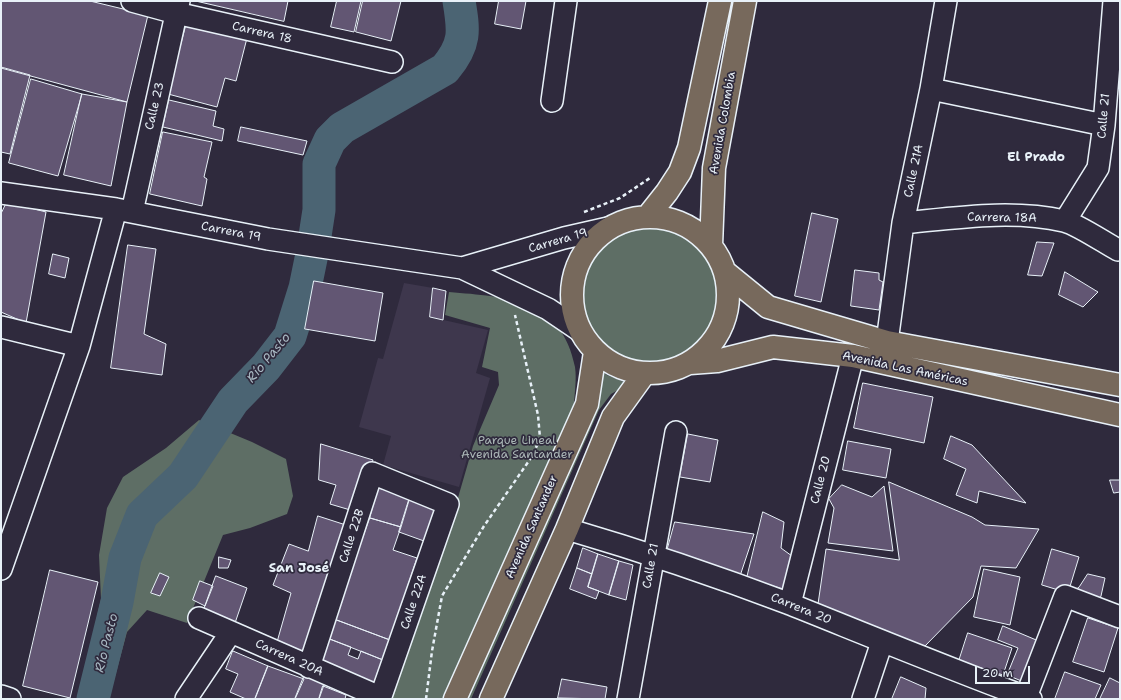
<!DOCTYPE html>
<meta charset="utf-8">
<style>
body{margin:0}
#map{position:relative;width:1121px;height:700px;overflow:hidden;background:#2f2a3d;font-family:"Shantell Sans",sans-serif}
canvas{display:block}
.frame{position:absolute;inset:0;border:2px solid #e8f1f8;pointer-events:none}
.scale{position:absolute;left:975px;top:666px;width:55px;height:18px;box-sizing:border-box;border:2px solid #e8f1f8;border-top:0;padding-left:5px;font-size:12px;line-height:14px;white-space:nowrap;color:#e8f1f8;-webkit-text-stroke:3px #2f2a3d;paint-order:stroke}
</style>
<div id="map">
<canvas width="1121" height="700"></canvas>
<div class="frame"></div>
<div class="scale">20 m</div>
</div>
<script>
const c = document.querySelector('canvas').getContext('2d');
c.lineJoin = 'round';
function fillPath(path, color) {
  c.fillStyle = color;
  c.fill(path, 'evenodd');
}
function trace(path, color, width, dash) {
  c.strokeStyle = color;
  c.lineWidth = width;
  c.lineCap = dash ? 'butt' : 'round';
  c.setLineDash(dash || []);
  c.stroke(path);
}
function label(font, color, halo, rows, align = 'center') {
  c.font = font + ' "Shantell Sans",sans-serif';
  c.lineWidth = 3.5;
  c.setLineDash([]);
  c.textBaseline = 'middle';
  c.strokeStyle = halo;
  c.fillStyle = color;
  for (const [text, x, y, turn = 0] of rows) {
    c.save();
    c.translate(x, y);
    c.rotate((+turn || 0) * Math.PI / 180);
    c.textAlign = isNaN(turn) ? turn : align;
    if (halo) c.strokeText(text, 0, 0);
    c.fillText(text, 0, 0);
    c.restore();
  }
}
fillPath(new Path2D(`
 M404,283L433,288L430,317L488,330L476,373L490,378L459,487L383,465L391,436L359,427L378,358L383,359Z`), '#3e374d');
fillPath(new Path2D(`
 M573 295a76 76 0 1 1 152 0a76 76 0 1 1-152 0Z
 M449,292C507,297 562,299 575,367C577,380 574,395 574,407L448,699H389L455,508L473,446L499,385L498,372L482,367L490,328L445,315Z
 M595,368L607,375L629,384L611,394L599,410L471,699H464Z
 M199,420L252,442L286,459L293,496L287,514L250,528L223,535L187,623L147,610L127,632L109,699H78L101,599L99,555L107,508L123,477L166,448Z`), '#5e6e65');
trace(new Path2D(`
 M93,699L117,602L125,558L142,515L183,476L233,401L266,367L290,336L305,288L313,249L319,210V164L330,140L342,128L445,69C466,44 464,31 459,1`), '#4b6473', 33);
const building = new Path2D(`
 M1,1H90L148,15L127,102L1,68Z
 M196,1H288L284,21Z
 M337,1H361L354,32L331,27Z
 M363,1H401L391,41L356,32Z
 M499,1H526L521,29L495,24Z
 M187,22L247,38L236,81L225,78L217,107L168,94Z
 M1,67L30,75L10,154L1,152Z
 M31,79L82,94L58,176L9,163Z
 M82,94L127,102L111,186L64,175Z
 M169,100L216,111L213,126L224,129L222,141L163,127Z
 M241,127L307,141L303,155L238,141Z
 M163,132L212,142L204,177L207,179L202,206L150,194Z
 M7,202L46,212L26,323L1,312V214Z
 M812,213L838,219L821,302L795,296Z
 M1037,242L1054,243L1042,276L1028,275Z
 M128,245L156,249L144,334L166,344L162,375L111,368Z
 M53,254L69,258L65,278L49,274Z
 M855,270L879,273V280L883,282L879,310L851,306Z
 M1065,272L1098,292L1083,307L1059,295Z
 M314,281L383,293L375,341L305,329Z
 M433,288L446,291L443,320L430,317Z
 M863,383L933,397L924,443L854,428Z
 M688,434L718,440L710,482L680,477Z
 M951,436L972,445L1026,503L979,491L977,503L956,495L966,469L944,459Z
 M848,441L891,449L886,478L843,470Z
 M321,444L373,460L357,512L330,504L336,485L319,480Z
 M1110,480H1120V492L1114,493Z
 M889,482L972,517L985,525L1039,529L1016,568L981,566L973,597L924,647L818,604L826,549L899,560Z
 M842,485L872,497L884,486L893,551L828,543L834,508L829,499Z
 M378,488L410,497L401,527L370,518Z
 M410,497L436,505L424,541L399,532Z
 M763,512L784,522L781,548L796,559L786,590L747,578Z
 M318,516L349,526L306,658L277,642L291,593L273,585L289,544L308,551Z
 M370,518L401,527L393,550L417,558L390,640L334,619Z
 M675,522L754,534L740,576L666,555Z
 M583,548L598,554L592,574L577,568Z
 M1052,549L1079,557L1068,593L1042,585Z
 M598,554L619,561L609,595L588,587Z
 M219,557L231,560L228,568H219Z
 M619,561L633,565L626,600L609,595Z
 M577,568L592,574L588,587L599,591L596,599L570,589Z
 M984,569L1020,577L1010,625L974,617Z
 M50,570L98,582L70,698L23,686Z
 M160,573L169,577L160,596L151,593Z
 M1088,574L1105,578L1101,596L1097,604L1073,592L1079,587Z
 M216,576L247,588L234,626L202,615Z
 M200,581L213,586L205,606L193,600Z
 M1088,618L1118,628L1104,672L1073,662Z
 M334,619L390,640L383,660L327,638Z
 M1003,626L1041,642L1024,682L1007,675L1018,648L998,640Z
 M968,633L1012,648L1003,675L959,661Z
 M327,638L351,647L348,655L358,659L361,651L383,660L373,685L317,665Z
 M233,651L268,666L255,699H246L230,692L238,674L226,669Z
 M268,666L304,679L295,699H255Z
 M1065,672L1101,685L1095,699H1055Z
 M305,674L325,682L319,699H295Z
 M901,677L926,688L925,699H892Z
 M1110,678L1120,683V699H1100Z
 M562,679L607,687L605,699L558,698Z
 M323,686L346,695L345,699H319Z`);
fillPath(building, '#625673');
trace(building, '#e8f1f8', 1);
const minor = new Path2D(`
 M132,1L176,13L392,62
 M931,89L1104,125
 M552,101L566,1
 M1,193L116,209L268,239L462,268L548,309L579,330
 M132,212L179,1
 M1065,221L1098,168L1104,125L1114,1
 M903,223C955,218 1012,209 1064,221C1077,224 1105,243 1118,250
 M462,268L564,238L608,228
 M1,327L79,346
 M887,342L903,223L931,89L946,1
 M567,529C642,551 716,576 790,604C870,636 950,669 1031,699
 M1,569L79,346L116,209
 M790,604L853,356
 M199,618L380,697
 M309,667L372,473L448,504L380,699
 M1,696L10,699
 M1026,697L1065,596L1120,617
 M186,699L231,632
 M628,699L676,432
 M863,699L882,642`);
const major = new Path2D(`
 M648,216L667,192L680,172L689,148L720,1
 M572 295a78 78 0 1 1 156 0a78 78 0 1 1-156 0Z
 M711,246L714,168L745,1
 M725,272L768,307L887,342L1120,385
 M690,363L717,361L773,347L853,356L1120,415
 M455,699L587,404L595,352
 M491,699L567,529L613,417L644,374`);
trace(minor, '#e8f1f8', 24);
trace(major, '#e8f1f8', 25);
trace(new Path2D(`
 M584,212L620,198L650,178
 M426,699L432,651L442,596L484,526L533,455L540,438L538,415L515,315`), '#e8f1f8', 2.5, [4, 3]);
trace(minor, '#2f2a3d', 21);
trace(major, '#77695c', 22);
label('12px', '#e8f1f8', '#2f2a3d', [
 ["Carrera 18",262,33,13],
 ["Calle 23",155,106,-77],
 ["Calle 21",1104,116,-85],
 ["Avenida Colombia",723,123,-80],
 ["Calle 21A",914,171,-78],
 ["Carrera 18A",1002,218,1],
 ["Carrera 19",231,232,11],
 ["Carrera 19",558,241,-16],
 ["Avenida Las Américas",905,369,12],
 ["Calle 20",821,480,-76],
 ["Avenida Santander",532,527,-66],
 ["Calle 22B",352,536,-72],
 ["Calle 21",651,566,-80],
 ["Calle 22A",414,602,-71],
 ["Carrera 20",801,609,22],
 ["Carrera 20A",289,658,24]
]);
label('12px', '#aab6b6', '#2f2a3d', [
 ["Parque Lineal",517,441],
 ["Avenida Santander",517,455]
]);
label('bold 13px', '#e8f1f8', '#2f2a3d', [
 ["El Prado",1036,158],
 ["San José",299,569]
]);
label('italic 13px', '#a9b9c3', '#2f2a3d', [
 ["Río Pasto",269,358,-50],
 ["Río Pasto",107,643,-76]
]);
</script>
